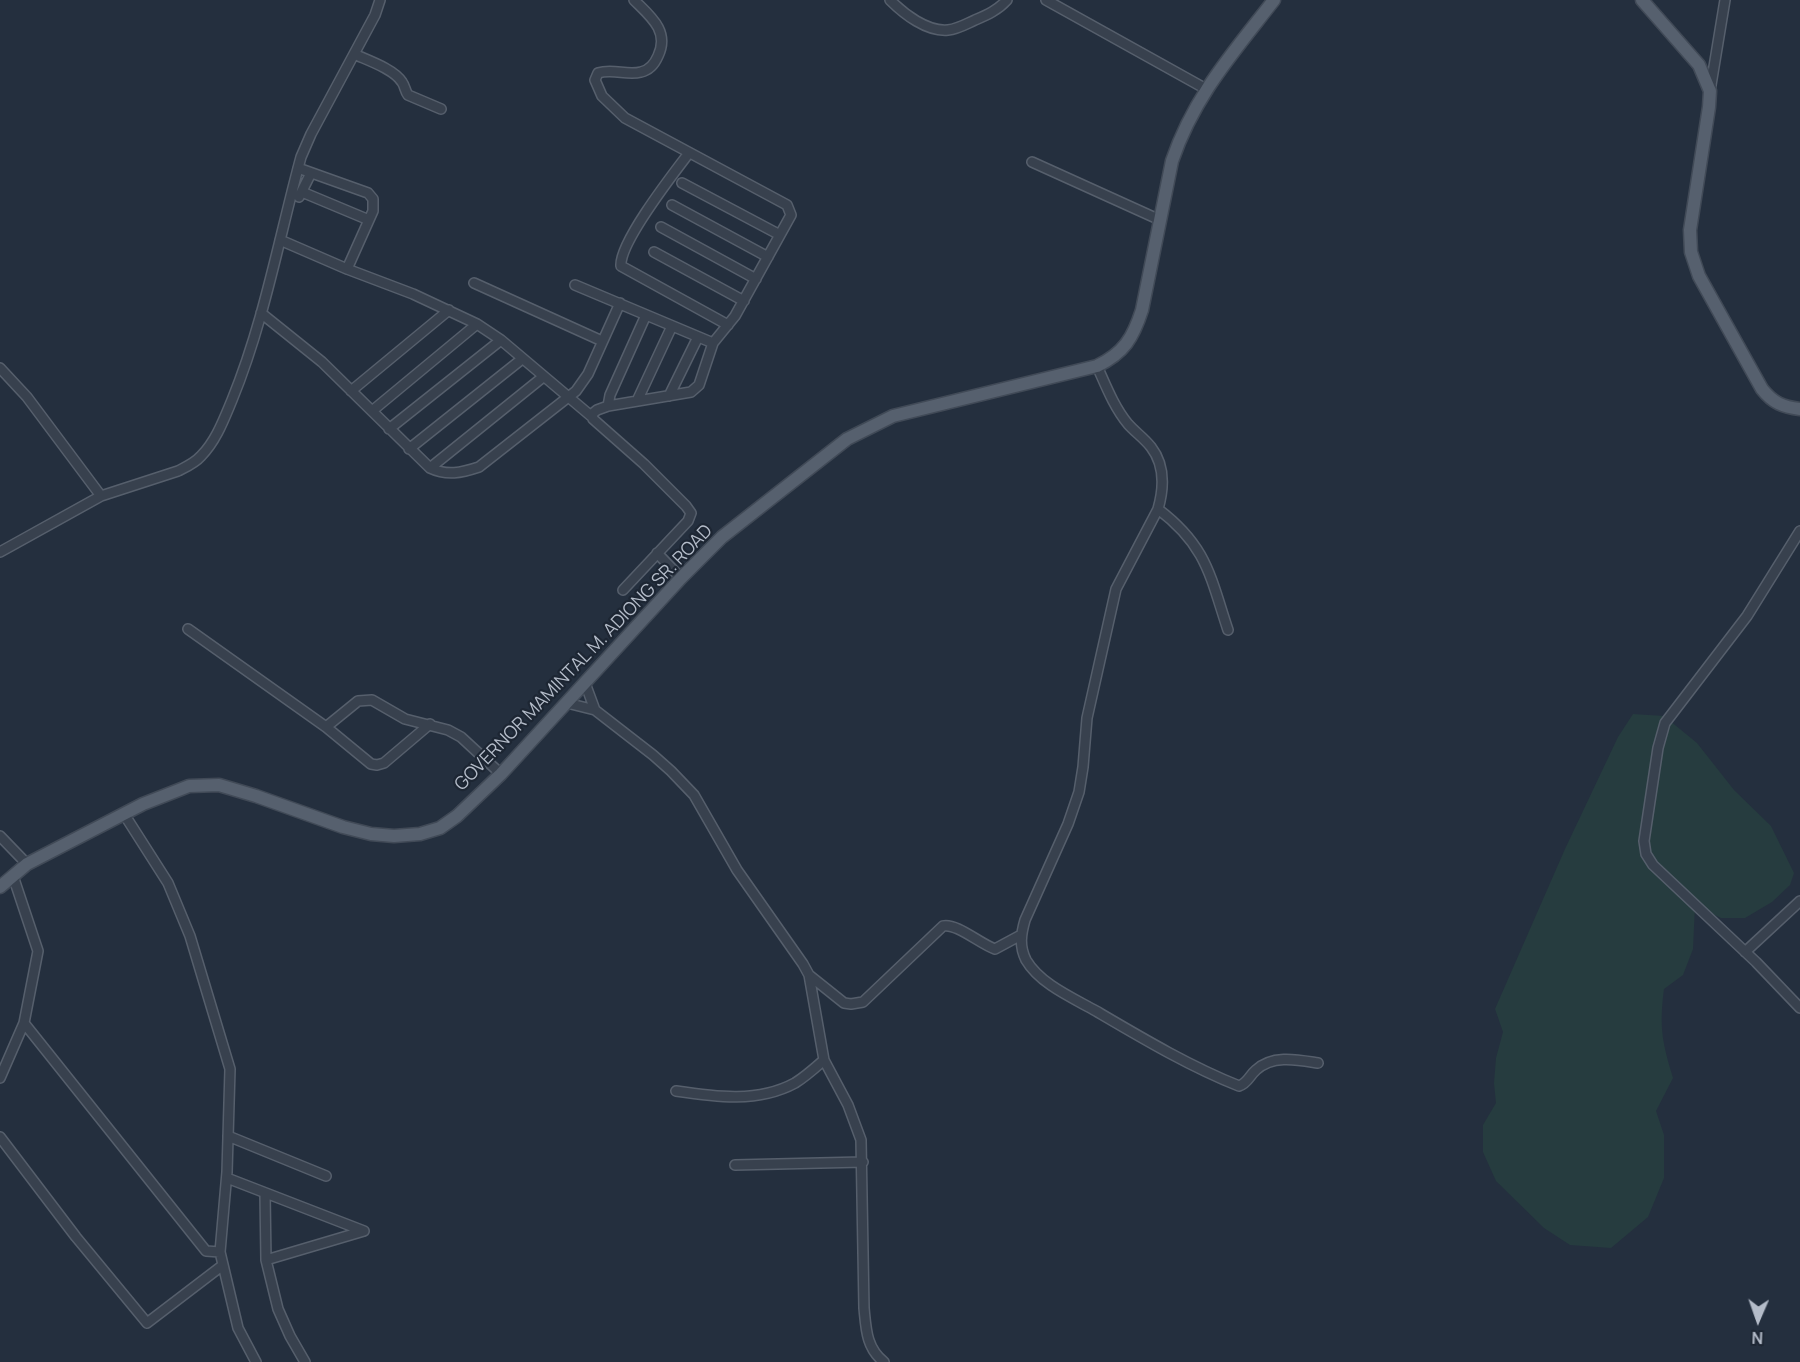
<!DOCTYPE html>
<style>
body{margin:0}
#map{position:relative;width:1800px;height:1362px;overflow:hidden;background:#242f3e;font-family:Manrope,sans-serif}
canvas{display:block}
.north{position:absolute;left:1728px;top:1290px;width:60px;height:60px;-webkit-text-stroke:4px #1d2633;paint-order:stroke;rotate:182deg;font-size:16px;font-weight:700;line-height:24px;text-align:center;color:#b4bcc9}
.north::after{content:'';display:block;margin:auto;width:21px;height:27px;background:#b4bcc9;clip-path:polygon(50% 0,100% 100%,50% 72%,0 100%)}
</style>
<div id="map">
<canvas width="1800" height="1362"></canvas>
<div class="north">N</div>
</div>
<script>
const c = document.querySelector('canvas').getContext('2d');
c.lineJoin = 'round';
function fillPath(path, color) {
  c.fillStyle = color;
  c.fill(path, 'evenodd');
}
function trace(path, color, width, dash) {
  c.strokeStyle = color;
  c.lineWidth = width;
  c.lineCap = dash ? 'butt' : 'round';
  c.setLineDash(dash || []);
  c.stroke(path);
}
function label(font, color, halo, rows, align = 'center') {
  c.font = font + ' Manrope,sans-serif';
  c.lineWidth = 4.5;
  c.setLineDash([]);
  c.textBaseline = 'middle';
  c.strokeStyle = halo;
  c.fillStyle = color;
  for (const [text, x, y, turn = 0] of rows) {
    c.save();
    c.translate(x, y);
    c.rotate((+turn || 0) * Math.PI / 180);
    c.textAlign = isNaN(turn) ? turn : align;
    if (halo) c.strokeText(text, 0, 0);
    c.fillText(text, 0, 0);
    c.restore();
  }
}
fillPath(new Path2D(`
 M1633,714L1664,716L1697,743L1734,790L1771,826L1794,873L1790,885L1772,902L1745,918H1721L1695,905L1693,949L1683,975L1664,989C1659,1027 1662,1042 1673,1078L1656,1111L1664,1135V1178L1648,1217L1611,1248L1570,1245L1544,1228L1496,1181L1483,1152V1125L1496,1103L1494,1083L1496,1058L1503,1032L1495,1009L1565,849L1618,737Z`), '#263c3f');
const minor = new Path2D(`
 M890,0C904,14 927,32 948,30C958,29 966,24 975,20C987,15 998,10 1007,0
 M1046,0L1206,89
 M354,54C367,60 394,69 402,82C405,86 405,91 408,95L441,109
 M1710,91L1725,0
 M689,153C673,174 619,243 621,266L728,325
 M1032,162L1160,220
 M682,183L780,235
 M302,192L369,220
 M299,197L311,173
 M672,205L768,257
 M661,227L756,279
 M280,240L347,269L373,211V199L368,193L298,168
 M654,252L744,301
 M347,269L413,294L477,324L501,340L591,416
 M474,283L602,341
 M575,285L713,343
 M261,313L322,362L430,468C447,476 461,473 479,467L576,391L588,374L620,303
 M1097,366C1106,386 1114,407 1128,424C1135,432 1144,438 1151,447C1165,465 1164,488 1158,509L1116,589L1087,718L1083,767L1079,792L1068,824L1025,920C1021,934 1019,946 1026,960C1040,984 1073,998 1096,1011C1142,1038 1189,1066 1239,1086C1248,1083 1249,1076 1256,1070C1273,1054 1299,1060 1318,1063
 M0,368L27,397L101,496
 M351,391L449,310
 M669,396L698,337
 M637,401L672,326
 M608,406L610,395L646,315
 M372,411L477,324
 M389,429L501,340
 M409,449L522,359
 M430,468L543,377
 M1158,509C1207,546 1210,576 1228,630
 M1800,531L1747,616L1665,723L1658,748L1644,841L1646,854L1653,865L1756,962L1800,1008
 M0,552L101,496L178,471C186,467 195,463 201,456C216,441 224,419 232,400C264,322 279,238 301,157L311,134L375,15L380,0
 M657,553L681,578
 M623,590L688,521L691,513L686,506L644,464L593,419L592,414L597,410L608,406L691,392L699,385L713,343L735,316L791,215L787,205L625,118L602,96L595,80L598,73C613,68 627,76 641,72C650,70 655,63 658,56C670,31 650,16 634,0
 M188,629L326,727L358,701L372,700L405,719L448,730L461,737L501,774
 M585,683L595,710
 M567,703L595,710L653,755L671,771L694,795L737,870L803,964L809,975L824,1060L848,1105L861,1140L864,1308C866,1328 866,1348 884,1362
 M326,727L371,764L377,765L384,763L430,724
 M124,814L168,883L190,936L230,1069L227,1172L220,1252L238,1328L256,1362
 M0,836L27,864
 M1745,952L1800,901
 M809,975L844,1003L851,1004L863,1002L943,926C957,923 980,944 995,949L1021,935
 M24,1023L206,1251L220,1252
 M0,1078L24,1023L38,951L13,876
 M676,1091C716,1097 758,1103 795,1083C805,1077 815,1068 824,1060
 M228,1136L326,1176
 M0,1137L76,1237L147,1323L223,1265
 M735,1165L863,1162
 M227,1178L364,1231
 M265,1194L266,1260L278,1309L290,1336L305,1362
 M266,1260L364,1231`);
const major = new Path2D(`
 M1642,0L1699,65L1710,91L1709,107L1690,230L1691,252L1699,276L1762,389C1773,403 1783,407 1800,409
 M0,887L27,864L143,804L189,786L219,785L256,796L343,827L371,834L394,836L420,834L440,828L457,816L501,774L681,578L722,537L847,439L893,416L1097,366C1124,353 1133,338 1142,310L1172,161C1194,96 1233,53 1274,0`);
trace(minor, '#565f6c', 12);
trace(major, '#414a57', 15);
trace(minor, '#38414e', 9);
trace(major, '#56606e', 12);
label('18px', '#b4bcc9', '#1d2633', [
 ["GOVERNOR MAMINTAL M. ADIONG SR. ROAD",584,658,-46]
]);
</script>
